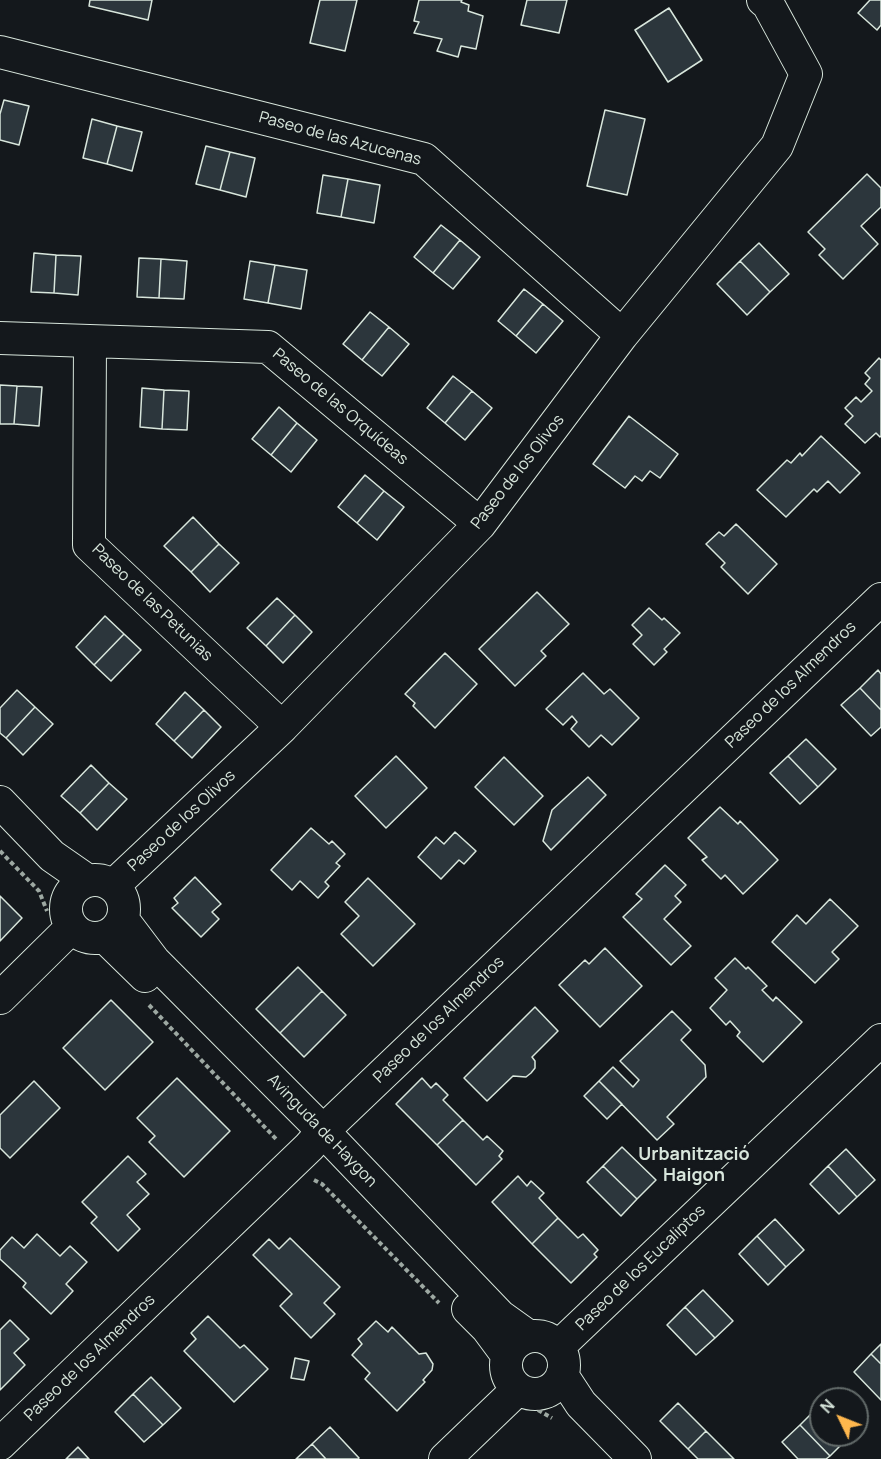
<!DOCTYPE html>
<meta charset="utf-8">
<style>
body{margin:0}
#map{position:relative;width:881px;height:1459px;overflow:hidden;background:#14181c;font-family:Manrope,sans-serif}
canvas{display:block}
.north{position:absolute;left:809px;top:1387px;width:60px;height:60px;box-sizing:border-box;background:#14181c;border:2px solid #626a69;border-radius:50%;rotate:313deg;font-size:16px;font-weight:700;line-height:24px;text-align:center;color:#d8e6dc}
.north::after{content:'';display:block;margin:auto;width:21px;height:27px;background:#ffb74d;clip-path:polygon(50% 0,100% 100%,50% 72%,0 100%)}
</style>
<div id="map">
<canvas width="881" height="1459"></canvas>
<div class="north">N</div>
</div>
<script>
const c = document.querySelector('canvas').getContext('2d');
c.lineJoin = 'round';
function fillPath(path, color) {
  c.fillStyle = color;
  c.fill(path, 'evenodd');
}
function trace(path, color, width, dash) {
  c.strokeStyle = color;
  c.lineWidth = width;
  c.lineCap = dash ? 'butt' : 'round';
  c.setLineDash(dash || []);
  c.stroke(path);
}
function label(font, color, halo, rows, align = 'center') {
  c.font = font + ' Manrope,sans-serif';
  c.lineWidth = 4.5;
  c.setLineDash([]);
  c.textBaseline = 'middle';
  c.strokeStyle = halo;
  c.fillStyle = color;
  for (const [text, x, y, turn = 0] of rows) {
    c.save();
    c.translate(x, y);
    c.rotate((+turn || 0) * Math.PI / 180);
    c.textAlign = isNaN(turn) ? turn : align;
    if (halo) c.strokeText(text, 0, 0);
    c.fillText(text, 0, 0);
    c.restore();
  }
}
const building = new Path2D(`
 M90,0H152L148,20L89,6Z
 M320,0H357L345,51L310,43Z
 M419,0H462L461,2L469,5L468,11L483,16L476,49L461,46L458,57L437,51L442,39L414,33L419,22L414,21Z
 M527,0H567L559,33L521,25Z
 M870,0H881V25L877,30L858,13Z
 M669,8L702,60L668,82L635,30Z
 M4,100L29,106L19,145L0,140V114Z
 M605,110L645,119L627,195L587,186Z
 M92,119L117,126L107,164L83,158Z
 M117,126L142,132L132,171L107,164Z
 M206,146L230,152L220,190L196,184Z
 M230,152L255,158L246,197L220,190Z
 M867,174L881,188V207L861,226L878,244L843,279L819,255L825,249L808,232Z
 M323,175L348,179L341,217L317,213Z
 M348,179L380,185L374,223L341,217Z
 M441,225L460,240L433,273L414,257Z
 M460,240L480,257L453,289L433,273Z
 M759,243L789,274L770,292L740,261Z
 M34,253L56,255L54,293L31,292Z
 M56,255L81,256L78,295L54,293Z
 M139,258L161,259L159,298L137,297Z
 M161,259L187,261L184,299L159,298Z
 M250,261L275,265L268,303L244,299Z
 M740,261L770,292L747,315L717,284Z
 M275,265L307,270L301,309L268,303Z
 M524,289L543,304L516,336L498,321Z
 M543,304L563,321L536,353L516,336Z
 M370,312L389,327L362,360L343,344Z
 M389,327L409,344L382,376L362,360Z
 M879,358L881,360V436L880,437L876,433L865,443L845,424L853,416L845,408L856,397L861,402L872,391L865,384L870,378L865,373Z
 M453,376L472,391L445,423L427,408Z
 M0,385L17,386L14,424H0Z
 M17,386L42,387L39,426L14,424Z
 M142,388L164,390L162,429L140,427Z
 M164,390L189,391L187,430L162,429Z
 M472,391L492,408L465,440L445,423Z
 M279,407L297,423L271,455L252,439Z
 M629,416L678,454L660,478L650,471L642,481L635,476L625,488L593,464Z
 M297,423L317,440L291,472L271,455Z
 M821,436L860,473L840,493L828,481L817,492L814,489L786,517L757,490L787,460L791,463L800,453L802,456Z
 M365,475L384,491L357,523L338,507Z
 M384,491L404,507L377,540L357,523Z
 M193,517L219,544L191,572L164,546Z
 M736,524L777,564L748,594L721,567L725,563L706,544L719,532L724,536Z
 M219,544L239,563L210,592L191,572Z
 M537,592L569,624L541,651L546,656L515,686L479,649Z
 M277,598L295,615L266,646L247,628Z
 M649,608L662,620L664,618L680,633L664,649L667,652L654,665L633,644L642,635L632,625Z
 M295,615L312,632L283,663L266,646Z
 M105,616L124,634L94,665L76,647Z
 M124,634L141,650L111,681L94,665Z
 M445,653L477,684L435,728L413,706L415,703L405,694Z
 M878,670L881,674V710L860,688Z
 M583,673L604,694L610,689L639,718L612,745L601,735L589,747L571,729L577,722L572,716L563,725L546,709Z
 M860,688L881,710V727L871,736L841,705Z
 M17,690L35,707L6,738L0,733V708Z
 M185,692L204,710L174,741L156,724Z
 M35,707L53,724L23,755L6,738Z
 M204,710L221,727L192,758L174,741Z
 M806,739L836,769L818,787L788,756Z
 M396,756L427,788L386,828L355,796Z
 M788,756L818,787L800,804L770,773Z
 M504,757L543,796L514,825L475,787Z
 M91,765L109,783L80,813L61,796Z
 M588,777L606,795L551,850L543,841L552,810Z
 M109,783L127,799L97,830L80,813Z
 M720,807L738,824L740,821L778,860L743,894L725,875L721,879L702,860L707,857L688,838Z
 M311,828L329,844L332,841L345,854L336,863L340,866L325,882L329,886L318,898L300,881L292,890L271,870Z
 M455,832L476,851L464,864L459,860L441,879L418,857L436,837L444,844Z
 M665,865L686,885L675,896L681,902L664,919L691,946L671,965L623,917L642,899L636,894Z
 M195,877L221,904L212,912L219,919L201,937L172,908L178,903L174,898Z
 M368,878L415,924L373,966L341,934L359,916L345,902Z
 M0,896L22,918L0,941Z
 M830,899L858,926L832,952L839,959L815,983L772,942L797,915L806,924Z
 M605,948L642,986L600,1027L559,985L585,960L589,964Z
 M735,958L746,969L748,967L767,986L762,990L773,1001L776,997L802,1022L763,1062L737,1036L740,1032L730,1021L726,1025L710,1008L727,990L715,978Z
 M298,967L322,991L280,1033L256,1009Z
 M322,991L346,1015L304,1057L280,1033Z
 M111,1000L153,1042L105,1090L63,1048Z
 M535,1007L558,1031L532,1057L535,1061V1068L531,1073L526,1077L513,1076L487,1101L464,1078Z
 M672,1011L691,1030L681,1040L705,1065L706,1077L667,1117L674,1124L657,1140L599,1081L613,1067L633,1087L639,1080L620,1061Z
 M177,1078L230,1131L184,1177L149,1142L155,1136L137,1118Z
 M422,1078L431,1088L436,1083L448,1095L443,1100L463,1120L437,1145L396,1104Z
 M34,1081L60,1108L10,1158L0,1148V1115Z
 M599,1081L622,1104L607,1119L584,1096Z
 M463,1120L483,1140L487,1136L503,1151L499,1156L502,1159L476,1185L437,1145Z
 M622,1147L656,1180L637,1199L603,1166Z
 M846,1149L875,1180L857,1197L828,1166Z
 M128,1156L146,1174L137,1182L149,1194L127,1215L140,1229L118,1251L91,1223L97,1217L82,1202Z
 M603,1166L637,1199L621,1216L587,1182Z
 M828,1166L857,1197L839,1214L810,1184Z
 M518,1176L527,1186L531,1181L544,1193L539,1198L558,1218L532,1244L492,1202Z
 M558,1218L578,1238L583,1234L598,1250L594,1254L597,1257L571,1283L532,1244Z
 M775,1219L804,1250L786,1267L757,1236Z
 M37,1234L60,1256L70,1246L87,1262L66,1284L73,1291L51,1314L23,1287L26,1283L0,1259V1250L12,1237L24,1248Z
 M757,1236L786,1267L768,1285L739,1254Z
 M290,1238L340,1287L324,1303L335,1314L311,1338L280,1306L292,1294L253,1255L269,1239L279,1249Z
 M703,1290L733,1321L715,1338L685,1307Z
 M685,1307L715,1338L696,1355L667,1325Z
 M208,1316L240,1348L244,1345L268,1369L234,1402L184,1351L196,1339L191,1333Z
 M10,1320L29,1339L14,1353L25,1365L0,1390V1330Z
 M376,1321L388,1332L392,1327L419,1354L426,1353L433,1364L432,1370L423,1380L425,1382L397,1411L365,1379L370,1373L352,1355L362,1344L358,1339Z
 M881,1344V1364L871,1354Z
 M871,1354L881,1364V1400L854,1372Z
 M295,1358L309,1361L304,1380L291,1378Z
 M151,1377L181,1408L163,1425L133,1394Z
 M133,1394L163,1425L144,1442L115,1412Z
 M678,1403L706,1431L688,1449L660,1421Z
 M818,1407L821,1410V1435H845L848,1438L830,1456L800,1425Z
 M800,1425L830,1456L826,1459H798L782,1442Z
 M330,1427L359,1458L358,1459H326L312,1444Z
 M706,1431L734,1459H698L688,1449Z
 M312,1444L326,1459H296Z
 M78,1447L89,1459H66Z`);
fillPath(building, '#2c363c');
trace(building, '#d8e6dc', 1.5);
const minor = new Path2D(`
 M0,52L424,159L622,335
 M0,338L268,347L480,524
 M90,342L89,545L282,727
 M0,802L52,856L88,881
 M66 909a29 29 0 1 1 58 0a29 29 0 1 1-58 0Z
 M113,886L282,727L480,524L622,335L777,146L806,74L768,4L763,0
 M123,920L154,961L323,1131L500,1316L528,1336
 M105,937L145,976
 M0,998L72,927
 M468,1309L487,1328L507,1355
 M506 1365a29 29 0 1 1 58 0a29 29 0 1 1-58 0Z
 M558,1347L881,1040
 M562,1375L581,1404L635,1459
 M0,1444L309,1147L323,1131L881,599
 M445,1459L518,1389`);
trace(minor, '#d8e6dc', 34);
trace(new Path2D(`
 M0,851L39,891L47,911
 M149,1005L276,1139
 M314,1180L322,1184L439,1303
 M538,1410L552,1418`), '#9da8a2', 4, [4.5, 3]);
trace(minor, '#14181c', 32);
label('16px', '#d8e6dc', '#14181c', [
 ["Paseo de las Azucenas",340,139,15],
 ["Paseo de las Orquídeas",340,407,40],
 ["Paseo de los Olivos",518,472,-52],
 ["Paseo de las Petunias",152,603,44],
 ["Paseo de los Almendros",791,685,-44],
 ["Paseo de los Olivos",182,821,-43],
 ["Paseo de los Almendros",439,1020,-44],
 ["Avinguda de Haygon",322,1131,46],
 ["Paseo de los Eucaliptos",641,1268,-44],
 ["Paseo de los Almendros",90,1358,-44]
]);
label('bold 18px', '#d8e6dc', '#14181c', [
 ["Urbanització",694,1155],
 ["Haigon",694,1176]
]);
</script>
